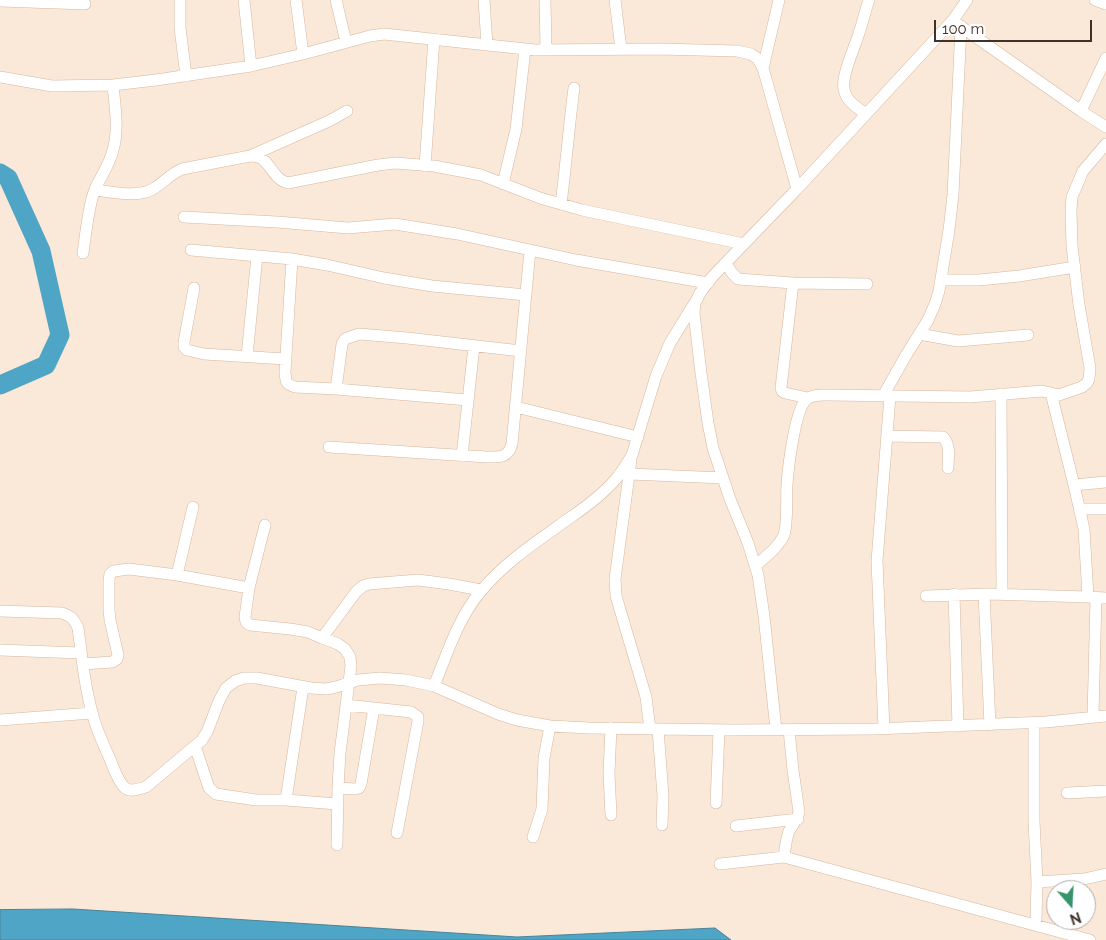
<!DOCTYPE html>
<style>
body{margin:0}
#map{position:relative;width:1106px;height:940px;overflow:hidden;background:#fae8d9;font-family:Raleway,sans-serif}
canvas{display:block}
.north{position:absolute;left:1046px;top:880px;width:50px;height:50px;box-sizing:border-box;background:#fff;border:1px solid #b2ada9;border-radius:50%;rotate:161deg;font-size:14px;font-weight:700;line-height:20px;text-align:center;color:#3f3329}
.north::after{content:'';display:block;margin:auto;width:18px;height:22px;background:#36936b;clip-path:polygon(50% 0,100% 100%,50% 72%,0 100%)}
.scale{position:absolute;left:934px;top:20px;width:158px;height:22px;box-sizing:border-box;border:2px solid #3f3329;border-top:0;padding-left:6px;font-size:15px;line-height:18px;white-space:nowrap;color:#3f3329;-webkit-text-stroke:4px #fff;paint-order:stroke}
</style>
<div id="map">
<canvas width="1106" height="940"></canvas>
<div class="north">N</div>
<div class="scale">100 m</div>
</div>
<script>
const c = document.querySelector('canvas').getContext('2d');
c.lineJoin = 'round';
function fillPath(path, color) {
  c.fillStyle = color;
  c.fill(path, 'evenodd');
}
function trace(path, color, width, dash) {
  c.strokeStyle = color;
  c.lineWidth = width;
  c.lineCap = dash ? 'butt' : 'round';
  c.setLineDash(dash || []);
  c.stroke(path);
}
const water = new Path2D(`
 M73,909L517,937L715,928L731,940H0V910Z`);
fillPath(water, '#4fa5c5');
trace(water, '#4a8396', 1);
trace(new Path2D(`
 M0,173L8,178L41,251L60,335L46,365L0,385`), '#4fa5c5', 19);
const minor = new Path2D(`
 M180,0V28L186,76
 M244,0L251,66
 M296,0L303,54
 M336,0L346,42
 M484,0L487,45
 M545,0L546,50
 M615,0L621,49
 M1095,0L1106,4
 M0,1L85,4
 M956,23L1081,111L1106,127
 M763,68L779,0
 M0,77L52,86L113,85L156,80L251,66L303,54L370,36L384,34L535,50L660,49L737,51L751,54L758,59L763,68L797,189
 M1081,111L1106,58
 M866,114C856,107 846,101 844,89C841,76 855,47 859,33C863,22 865,11 869,0
 M250,156L329,121L347,111
 M425,166L434,39
 M503,184L516,129L525,49
 M95,190C114,192 140,199 156,187C166,180 171,174 182,169L250,156C253,156 255,156 258,157C271,161 272,179 288,183L378,165L395,163L434,166L481,175L540,198L582,210L744,244
 M561,204C566,165 569,126 574,88
 M184,217L277,222L348,228L395,224L457,234L576,260L708,283
 M191,250L292,259L327,265L384,278L432,286L526,295
 M83,253C86,233 88,207 95,189C101,176 110,164 113,150C119,130 115,106 113,85
 M292,259L285,372C286,381 285,384 295,387L336,389L468,400
 M726,263L732,273L738,279L793,283L867,284
 M941,280H979L1019,276L1075,267
 M793,283L781,388L782,391L785,393L808,398
 M194,288L184,342V347L187,350L204,354L286,359
 M919,334L958,341L1028,335
 M247,356L257,256
 M336,389L342,344L345,339L359,334L407,338L521,351
 M1051,393L1074,485L1084,529L1088,597
 M1001,394L1002,594
 M883,396L905,357L928,320L935,304L939,291L949,230L953,195L961,26
 M516,407L638,437
 M887,436L943,437C951,445 948,458 948,468
 M329,447L487,457C500,457 508,458 512,444L530,250
 M462,456L474,346
 M631,460L615,579L616,596L646,697L650,729
 M630,474L723,478
 M1074,485L1106,482
 M1080,509H1106
 M265,525L249,588L245,617L246,622L250,625L290,629L308,632L322,638L338,644L345,649L350,657L351,666L340,753L338,788L337,845
 M755,566C765,557 778,548 784,535C788,523 786,498 787,485C788,469 795,408 807,399C813,394 822,395 829,395L970,397L1042,391L1059,395L1082,387L1087,383L1089,379L1090,368L1079,305L1072,246L1071,209L1072,197L1083,171L1106,144
 M177,575L193,507
 M954,594L958,726
 M984,594L990,725
 M926,596L989,594L1088,597L1106,598
 M0,611L62,613C71,616 74,619 78,628C82,656 84,685 92,712C96,729 103,744 110,759C113,767 118,781 124,787C130,793 139,789 146,787L202,740L207,732L219,701L226,688L235,681L244,678H257L311,688L326,689L336,687L358,680L380,678L406,680L434,686L498,714L517,720L550,726L589,728L733,730L874,729L1046,722L1106,716
 M322,638L356,592L363,586L369,584L418,580L449,584L481,590
 M0,650L81,653
 M83,664L112,662L117,659L118,655L110,620L109,610V580L110,574L114,571L129,569L177,575L249,588
 M434,686C447,654 458,618 481,591C506,561 539,540 571,517C587,506 602,495 615,480C621,473 627,464 632,455L656,376L670,343L694,304
 M346,705L411,712L418,717V721L397,833
 M1093,717L1096,597
 M0,720L92,713
 M1034,723V821L1037,882L1036,919
 M611,728L609,773L611,815
 M658,729L663,796L662,825
 M884,729L877,561L890,396
 M776,730L764,616L758,575L748,543L730,499L713,448L708,423L701,373L694,313L695,303L700,293L713,276L797,189L953,20L967,0
 M195,746L209,788L216,794L256,800H286L337,804
 M338,788L355,789L359,788L361,784L374,708
 M1067,793L1106,791
 M286,800L303,687
 M716,803L719,730
 M736,826L798,819
 M533,837L542,809L544,758L550,726
 M784,857C785,848 786,840 789,831C793,825 797,820 799,812L793,770L789,730
 M720,864L784,857L1090,940
 M1037,882L1084,879L1106,874`);
trace(minor, '#d5b89f', 12);
trace(minor, '#fff', 11);
</script>
